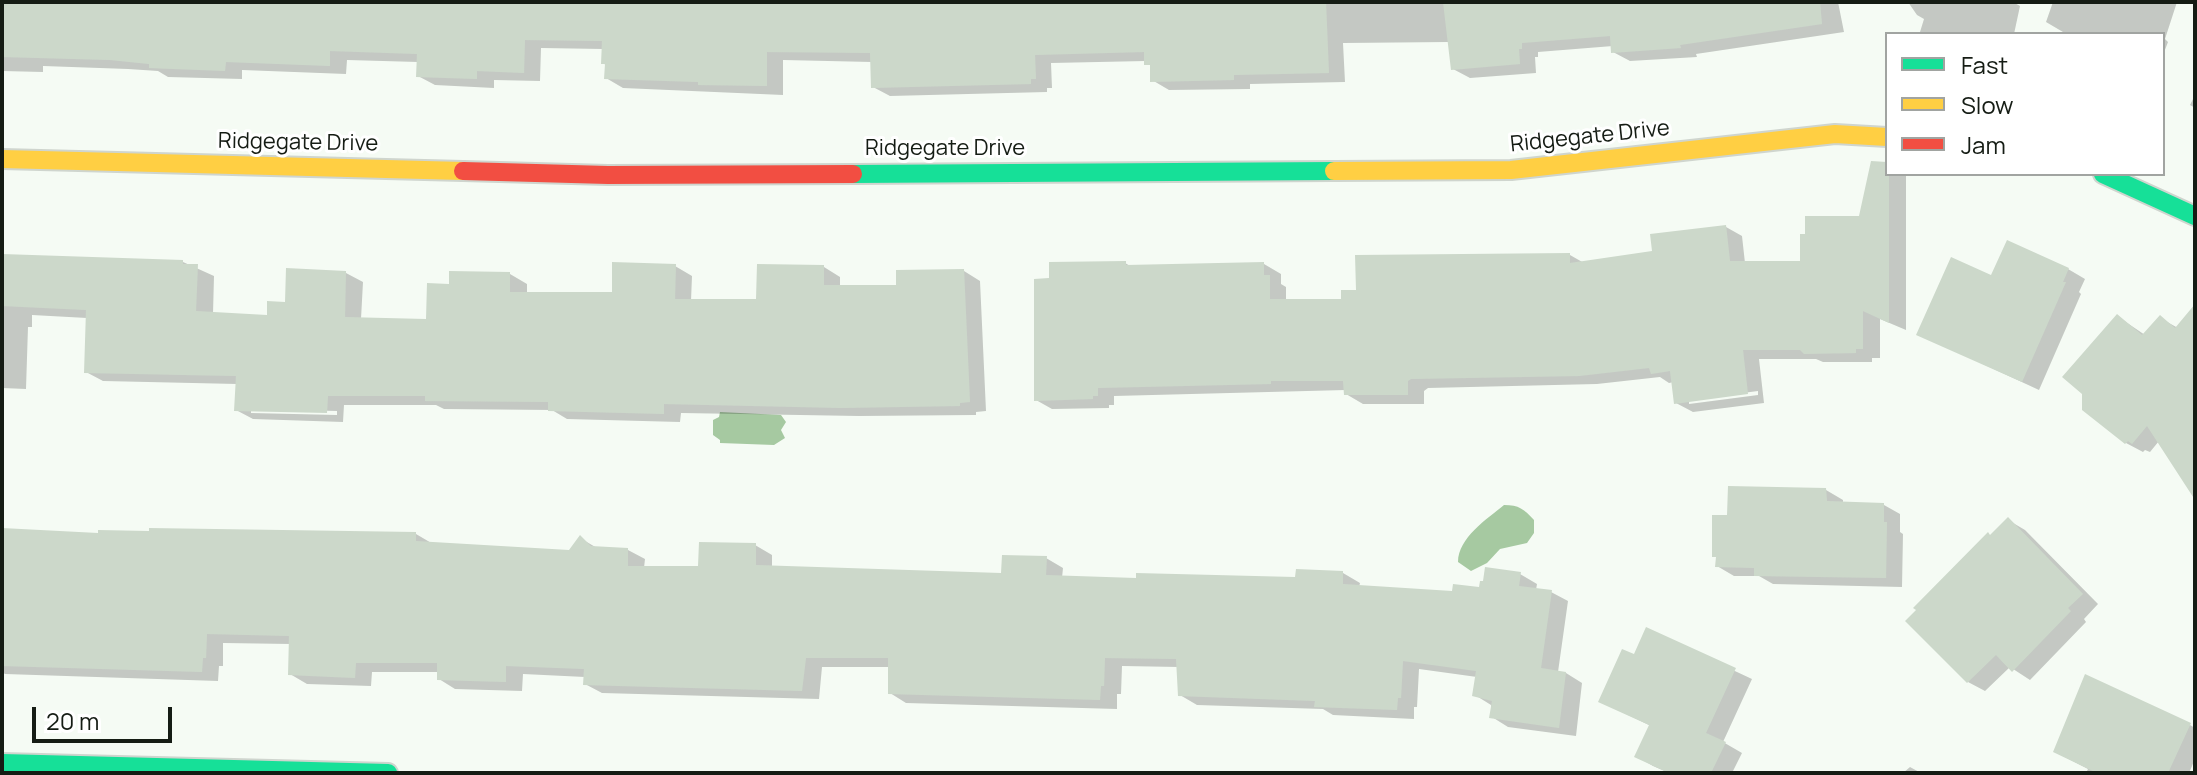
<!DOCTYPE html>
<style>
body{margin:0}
#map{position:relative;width:2197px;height:775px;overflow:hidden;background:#f5fbf4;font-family:Manrope,sans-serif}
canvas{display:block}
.frame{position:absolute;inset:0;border:4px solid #151c14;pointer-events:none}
.legend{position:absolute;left:1885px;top:32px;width:280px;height:144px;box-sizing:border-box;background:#fff;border:2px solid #a1a4a1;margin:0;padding:10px 14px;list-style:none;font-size:24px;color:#151c14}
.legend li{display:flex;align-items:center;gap:16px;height:40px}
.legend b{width:40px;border:2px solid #a1a4a1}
.scale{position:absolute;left:32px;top:707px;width:140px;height:36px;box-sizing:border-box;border:4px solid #151c14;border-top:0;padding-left:10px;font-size:24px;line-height:28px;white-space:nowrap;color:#151c14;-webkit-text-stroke:6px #fff;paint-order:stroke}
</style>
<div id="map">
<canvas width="2197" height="775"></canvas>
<div class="frame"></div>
<ul class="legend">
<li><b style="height:10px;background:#16e098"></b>Fast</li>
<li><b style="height:10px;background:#ffcf43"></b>Slow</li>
<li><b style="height:10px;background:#f24e42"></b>Jam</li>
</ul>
<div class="scale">20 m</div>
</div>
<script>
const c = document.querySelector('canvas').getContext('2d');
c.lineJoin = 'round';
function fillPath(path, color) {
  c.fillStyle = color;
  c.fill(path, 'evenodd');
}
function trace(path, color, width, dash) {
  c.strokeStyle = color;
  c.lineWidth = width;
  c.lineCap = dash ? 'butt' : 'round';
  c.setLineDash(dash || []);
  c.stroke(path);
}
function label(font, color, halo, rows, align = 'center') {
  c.font = font + ' Manrope,sans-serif';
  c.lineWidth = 6;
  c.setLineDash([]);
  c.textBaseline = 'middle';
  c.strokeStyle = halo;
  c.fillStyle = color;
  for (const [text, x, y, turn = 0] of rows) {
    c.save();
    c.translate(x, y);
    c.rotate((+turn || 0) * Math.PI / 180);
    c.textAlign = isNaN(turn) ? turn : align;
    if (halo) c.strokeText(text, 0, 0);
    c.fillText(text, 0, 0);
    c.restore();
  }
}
fillPath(new Path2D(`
 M720,412L781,415L786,422L781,430L785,438L774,445L720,443V440L713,435V420L719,417Z
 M1504,505C1519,505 1524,509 1534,520V533L1527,543L1500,549L1487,563L1471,571L1458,562C1458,538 1487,519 1504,505Z`), '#a6c9a1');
fillPath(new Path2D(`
 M2,2H1838L1844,32L1696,54L1697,57L1630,61L1613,52V46L1538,52V57H1535L1536,73L1470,78L1453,69L1449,42L1343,43L1345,82L1250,84V89L1169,90L1152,80V67L1146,61L1051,63L1052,88H1047V92L890,96L873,87L872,62L783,60V95L623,88L606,78L607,66L603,63V49L541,48L540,81L494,80V88L435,85L418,76V62L347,60L346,74L242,70V79L168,77L158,71L128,69L43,66V72L2,71Z
 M1908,2H2013L2020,6L2014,34H1923L1920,32L1924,19L1917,15Z
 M2053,2H2177L2165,39L2168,42L2163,55V34H2069L2063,32L2046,22Z
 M2195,95V108L2190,105Z
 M1887,163V174H1906V330L1880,319V358H1872V362H1823L1816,359H1759L1764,403L1693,412L1676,403L1674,382L1669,383L1660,377L1597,384L1428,388L1424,391V404H1363L1346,394V390L1114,396V405H1109V408L1052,409L1036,400L1125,263L1132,267L1264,264L1281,274V284L1286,287V301H1343L1358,292L1570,255L1584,263L1654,253L1726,227L1742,236L1745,263H1802L1860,218ZM1758,391V395L1689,404V400Z
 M2,256L183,262L214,276L213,314L269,317L287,304L346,273L363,282L361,319L428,321L451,286L510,274L527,284V294H614L675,266L692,276L691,301H758L824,267L840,277V287H898L964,271L980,281L986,411L976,412V415L859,416L681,413L680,422L567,419L552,410L444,409L436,405H344L343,422L253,419L236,410L237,384L103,381L86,372L87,318L32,315V327H28L26,389L2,388ZM251,409L337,411V415L251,413Z
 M2068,269L2085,279L2079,292L2081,294L2039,390L1918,334L1992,278Z
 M2117,316L2145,335L2160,318L2178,328L2195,324V496L2159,441L2150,452L2145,450L2143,452L2126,443L2084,409Z
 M1826,490L1843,500V504L1884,505L1900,514V532L1903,534L1902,587L1773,584L1759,576H1734L1717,566L1718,558L1714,556L1729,517Z
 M2008,520L2025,530L2098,604L2084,619L2086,622L2030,680L2010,667L1985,691L1968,682L1992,537Z
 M2,530L100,535L416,534L433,544L570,552L580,538L597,548L628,550L645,559L644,568H700L755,545L772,555V568L1003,575L1046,558L1063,568L1062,578L1138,580L1297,579L1343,573L1360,583L1359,587L1454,593L1481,589L1520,574L1537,584L1536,590L1551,592L1568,601L1558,672L1566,673L1582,683L1576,736L1508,727L1492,717L1491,705L1475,695L1477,677L1419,669L1417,707H1414V719L1333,715L1323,709L1197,705L1180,695L1179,667L1122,666L1121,694H1117V709L906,703L890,693V667H822L819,699L602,693L585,684V677L523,674L522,691L455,689L439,679V672H372L371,686L307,684L290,674L291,644L223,643V666H219L218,681L5,674L2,672Z
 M1647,630L1752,679L1723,742L1742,753L1732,773H1669L1653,766L1636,756L1651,726L1601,702L1635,656Z
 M2190,725L2195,728V759L2189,773H2086L2088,769L2055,752Z
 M1910,767L1921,773H1903Z`), '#0003');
fillPath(new Path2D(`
 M2,2H1326L1329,73L1234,75V80L1150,82V65H1144V52L1035,55L1036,79H1031V84L871,88L870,53L767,52V86L698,85V82L604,79L605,64H601L602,41L525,40L524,73L477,71V79L416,77L417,54L330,51V66L226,62L225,71L149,68V64L110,60L2,57Z
 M1443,2H1820L1822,24L1680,45L1681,48L1611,53L1610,36L1522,43V49H1519L1520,64L1451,70Z
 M1871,161L1887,162V174H1889V323L1863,311V349H1856V353L1804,354L1800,350H1743L1748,394L1674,404L1670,371L1651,374L1649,368L1579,376L1411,379L1408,381V395H1344L1343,381H1271V384L1098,388V396H1093V399L1034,401V279L1049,278V262L1126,261V265L1264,262V275H1270V299H1341V290H1356L1355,255L1570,253V263L1652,251L1650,234L1726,225L1730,261H1800V234H1805V216H1859Z
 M2007,240L2069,268L2063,282H2066L2022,382L1916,335L1951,257L1991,275Z
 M2,254L183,260V264H198L196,311L267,315V301L285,302L286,268L346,271L345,317L426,319L427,283L449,284V271L510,272V292H612V262L676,264L675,299H756L757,264L824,265V285H896V270L964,269L970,402L960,403V406L841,408L664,404V414L548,411V402L425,401V396H328L327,413L234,411L236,376L84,373L86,310L2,306Z
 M2195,304V500L2147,426L2132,444L2128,441L2125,444L2082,410V394L2062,377L2117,314L2142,335L2160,315L2175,328Z
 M1728,486L1826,488L1827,501L1884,503V522H1887L1886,578L1754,576V568L1715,567L1716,557H1712V515H1727Z
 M2008,517L2083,594L2068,608L2071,611L2012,672L1996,655L1967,683L1905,621L1916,610L1913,608L1988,532L1990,535Z
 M2,528L98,533V530L149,531V528L416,532V541L569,550L580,535L591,546L628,548V566H698L699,542L756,543V565L1001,573L1002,555L1047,556L1046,575L1136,578V573L1295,577L1296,569L1343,571V584L1452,591L1453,584L1479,587L1480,581H1483L1485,567L1521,572L1519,586L1552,590L1541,668L1566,672L1559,728L1489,718L1492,701L1472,696L1476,671L1403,661L1401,698H1398L1397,710L1314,707L1315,701L1178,696L1176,659L1105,658L1104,686H1101L1100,700L888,694V658H806L802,691L583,685L584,669L506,666V682L437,680V663H356L355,678L288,675L289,636L207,634L206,658H203L202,672L2,666Z
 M1646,627L1736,668L1706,733L1726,742L1711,773H1669L1634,757L1649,725L1598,702L1622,649L1634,654Z
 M2085,674L2191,723L2168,773H2097L2053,752Z`), '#ccd8ca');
const fast = new Path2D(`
 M853,174L1334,171
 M2103,174L2195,216
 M2,763L388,773`);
const slow = new Path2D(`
 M2,159L463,171
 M1334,171L1511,170L1835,134L1887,137`);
const jam = new Path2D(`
 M463,171L608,175L853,174`);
trace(fast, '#cfd5ce', 22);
trace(slow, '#cfd5ce', 22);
trace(jam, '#cfd5ce', 22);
trace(fast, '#16e098', 18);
trace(slow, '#ffcf43', 18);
trace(jam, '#f24e42', 18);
label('22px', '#151c14', '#fff', [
 ["Ridgegate Drive",1590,137,-6],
 ["Ridgegate Drive",298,143,1],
 ["Ridgegate Drive",945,149]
]);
</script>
